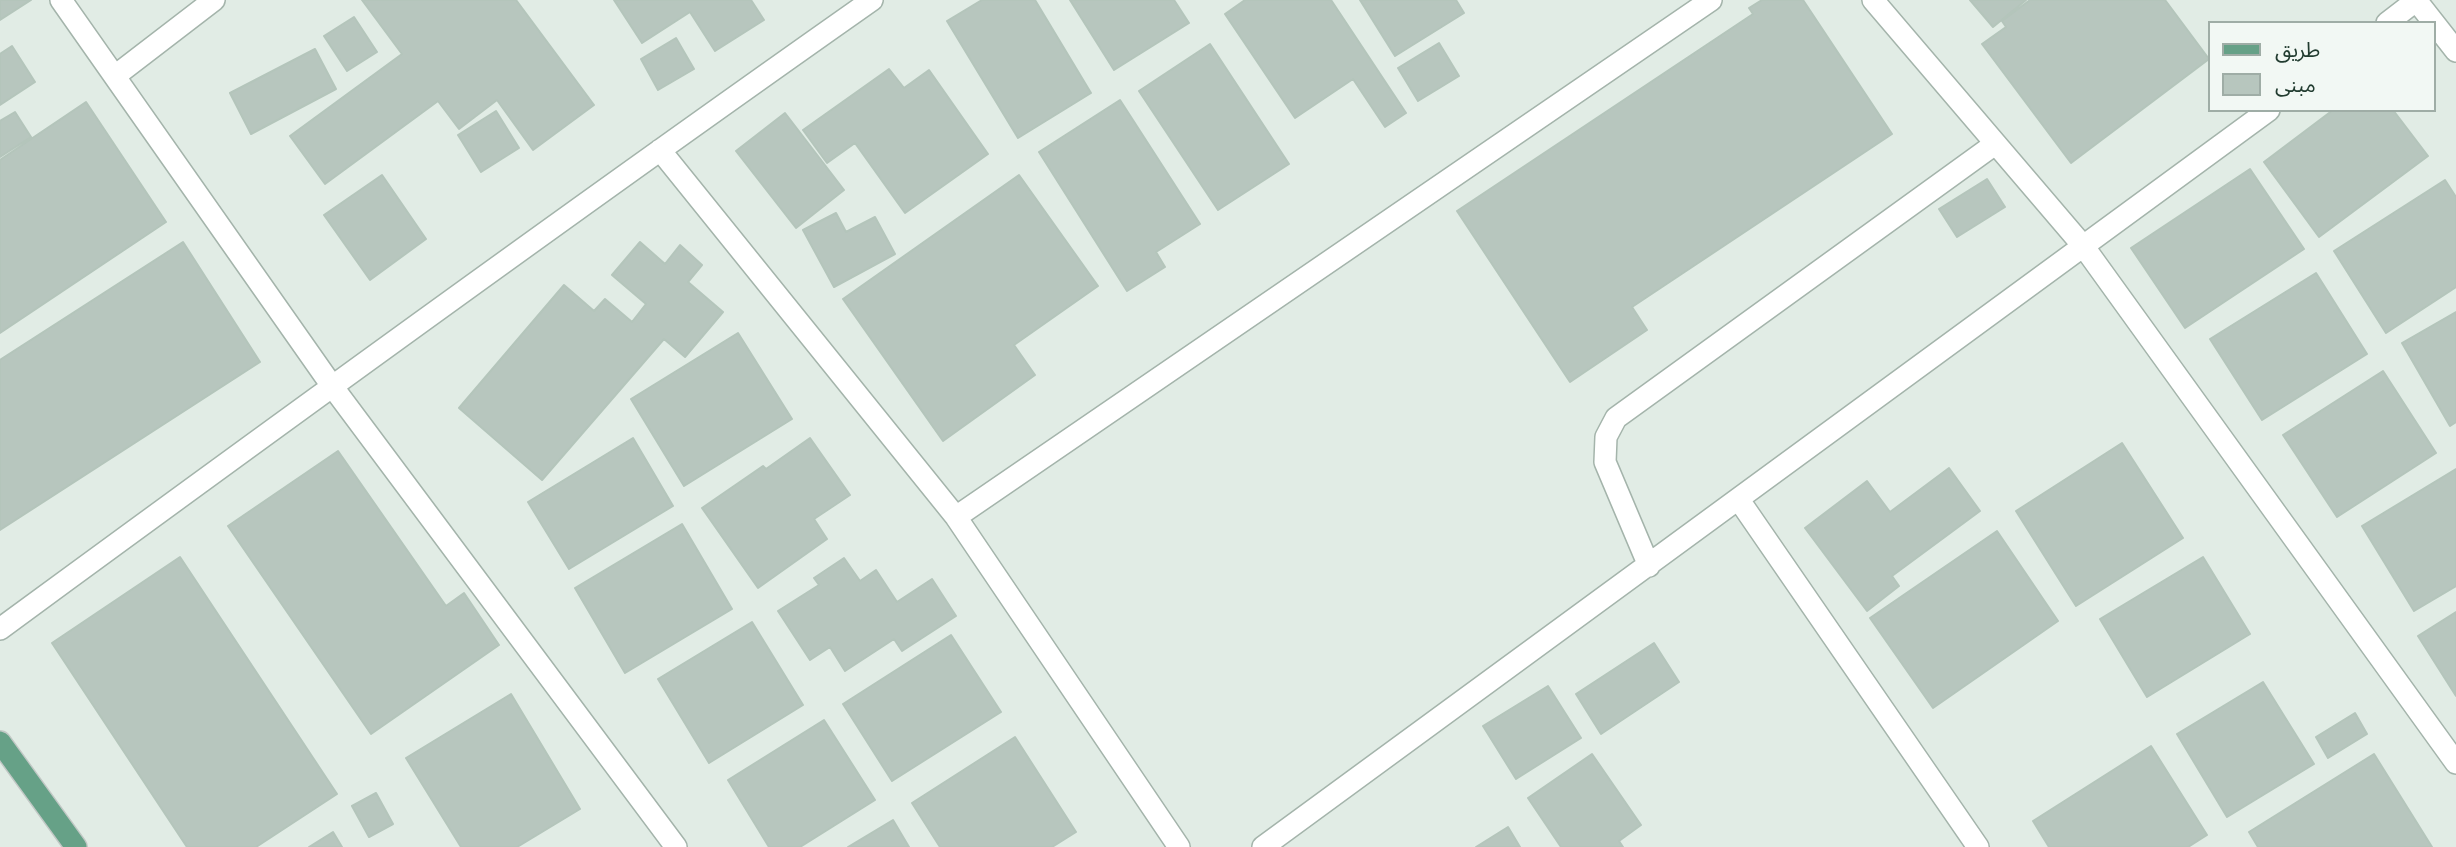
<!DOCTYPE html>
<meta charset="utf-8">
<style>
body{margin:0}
#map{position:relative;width:2456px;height:847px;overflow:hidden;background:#e1ece5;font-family:"Open Sans","Noto Sans Arabic",sans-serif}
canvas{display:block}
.legend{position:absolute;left:2208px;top:21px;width:228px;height:91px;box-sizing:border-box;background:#f2f8f4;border:2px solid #9fada6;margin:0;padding:9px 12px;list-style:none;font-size:21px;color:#223c30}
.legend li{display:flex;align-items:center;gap:14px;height:35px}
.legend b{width:35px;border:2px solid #9fada6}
</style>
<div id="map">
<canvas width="2456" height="847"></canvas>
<ul class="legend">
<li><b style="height:9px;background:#66a187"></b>طريق</li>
<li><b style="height:19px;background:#b7c6be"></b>مبنى</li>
</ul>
</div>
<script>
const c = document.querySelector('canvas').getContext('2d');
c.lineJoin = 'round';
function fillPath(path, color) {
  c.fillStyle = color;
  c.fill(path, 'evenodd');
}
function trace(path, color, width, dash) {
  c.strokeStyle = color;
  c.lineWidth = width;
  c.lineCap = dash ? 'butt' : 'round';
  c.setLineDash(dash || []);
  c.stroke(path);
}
const building = new Path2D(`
 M0,0H31L0,20Z
 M362,0H516L594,105L533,150L497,100L459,129L438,101L325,184L290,136L402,54Z
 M614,0H751L764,20L715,51L690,12L642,43Z
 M982,0H1035L1091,93L1018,138L947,21Z
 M1070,0H1174L1189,23L1114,70Z
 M1245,0H1331L1406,113L1385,127L1353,79L1295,118L1225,14Z
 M1360,0H1456L1464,13L1395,56Z
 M1762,0H1803L1892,134L1632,307L1647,330L1570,382L1457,211L1753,14L1749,8Z
 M1970,0H2026L1993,27Z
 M2030,0H2165L2209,59L2071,163L1982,44L2006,27L2002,21Z
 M354,17L377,52L347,71L324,36Z
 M676,38L694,69L658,90L641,59Z
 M1439,43L1459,76L1418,101L1398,68Z
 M1210,44L1289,164L1218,210L1139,91Z
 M12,46L35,82L0,105V54Z
 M315,49L336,89L251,134L230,93Z
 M889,69L904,88L929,70L988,154L905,213L855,143L827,163L803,130Z
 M1120,100L1200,224L1156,252L1165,267L1127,291L1039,152Z
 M86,102L166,222L0,333V160Z
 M2333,110H2393L2428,156L2319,237L2264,162Z
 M496,111L519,148L481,172L458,135Z
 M15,112L31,137L0,157V121Z
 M785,113L844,190L796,228L736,151Z
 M2250,169L2304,249L2185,328L2131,248Z
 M382,175L426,239L370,280L324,215Z
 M1019,175L1098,286L1014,345L1035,375L943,441L843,299Z
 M1987,179L2005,207L1957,237L1939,209Z
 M2445,180L2456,197V287L2386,333L2334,251Z
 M836,213L846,232L875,217L895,254L834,287L803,230Z
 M183,242L260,362L0,530V360Z
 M640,242L665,264L680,245L702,265L688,282L723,312L685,357L664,339L542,480L459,408L564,285L594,311L605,299L632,322L646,304L612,275Z
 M2316,273L2367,354L2262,420L2210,339Z
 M2456,312V422L2450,426L2402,343Z
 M738,333L792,419L684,486L631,399Z
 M2383,371L2436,453L2337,517L2283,435Z
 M633,438L673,506L569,569L528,502Z
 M810,438L850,495L814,519L827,539L758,588L702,508L763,466L766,469Z
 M2122,443L2183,538L2076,606L2016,511Z
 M338,451L446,606L464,593L499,645L371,734L228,526Z
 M1949,468L1980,511L1892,576L1899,586L1867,611L1805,528L1867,481L1890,512Z
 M2456,469V586L2414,611L2362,526Z
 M682,524L732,609L625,673L575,588Z
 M1997,531L2058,621L1933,708L1870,618Z
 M180,557L337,794L256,847H187L52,643Z
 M2203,557L2250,634L2147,697L2100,619Z
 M844,558L860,581L876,570L897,602L932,579L956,616L902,651L894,639L845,671L830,647L810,660L778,611L819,585L814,578Z
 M2456,612V696L2418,636Z
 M752,622L803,705L709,763L658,679Z
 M951,635L1001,712L892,781L843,704Z
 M1654,643L1679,682L1601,734L1576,694Z
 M2263,682L2314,764L2227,817L2177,734Z
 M1548,686L1581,738L1516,779L1483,726Z
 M511,694L580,809L517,847H461L406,758Z
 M2355,713L2367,734L2328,758L2316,737Z
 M824,720L875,800L800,847H769L728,780Z
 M1015,737L1076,832L1052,847H940L912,803Z
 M2151,746L2207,835L2188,847H2049L2033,821Z
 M1592,754L1641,825L1619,841L1623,847H1561L1528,798Z
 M2374,754L2432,847H2258L2249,832Z
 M376,793L393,824L369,837L352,806Z
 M893,820L909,847H848Z
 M1508,827L1520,847H1476Z
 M333,832L342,847H309Z`);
fillPath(building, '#b7c6be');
trace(building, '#b4c5bb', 2);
const minor = new Path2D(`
 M61,0L332,386L676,847
 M1873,0L2084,247L2456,763
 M2416,0L2456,51
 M2387,23L2417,0
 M115,76L214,0
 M660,150L956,517L1179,847
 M1739,500L1978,847
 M956,517L1711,0
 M1649,566L1605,462L1606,437L1616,418L1995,144
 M0,629C289,417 579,206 872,0
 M1263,847L2269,110`);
const major = new Path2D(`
 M0,742L76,847`);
trace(minor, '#a4b4ab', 24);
trace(major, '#c1c8c5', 24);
trace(minor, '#fff', 21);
trace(major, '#66a187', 21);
</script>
